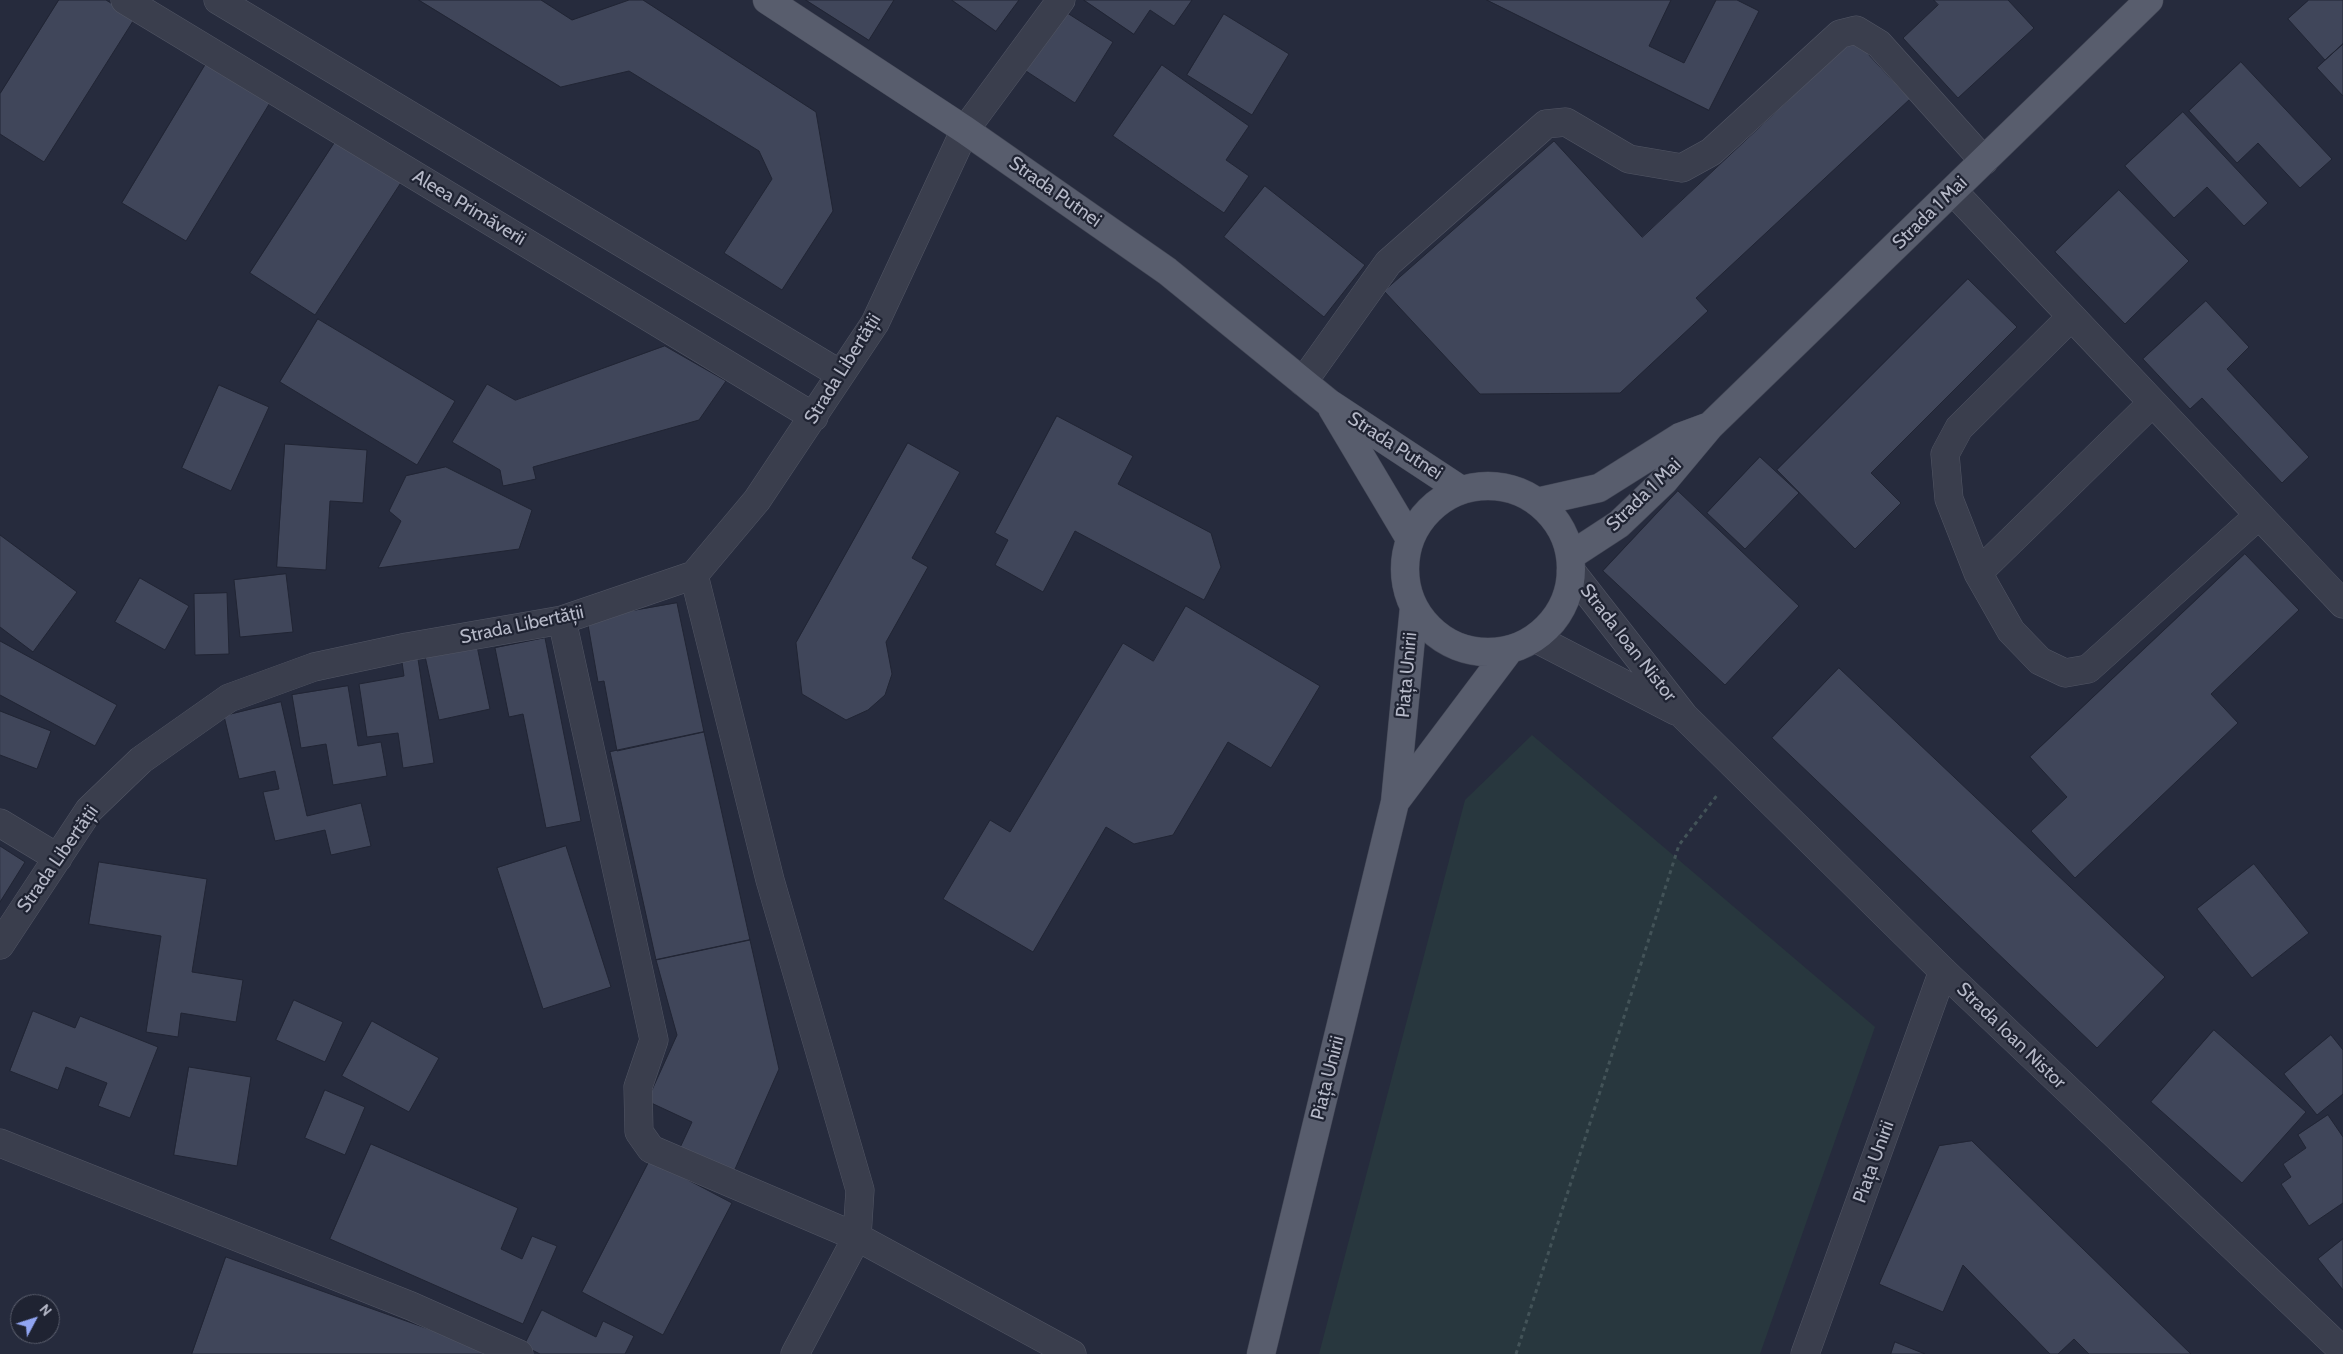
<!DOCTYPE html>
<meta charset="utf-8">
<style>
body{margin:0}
#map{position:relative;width:2343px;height:1354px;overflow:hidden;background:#262b3d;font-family:Cabin,sans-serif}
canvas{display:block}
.north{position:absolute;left:10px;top:1294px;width:50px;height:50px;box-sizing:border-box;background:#1f2332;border:1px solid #5b5f6e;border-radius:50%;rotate:50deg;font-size:14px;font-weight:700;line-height:20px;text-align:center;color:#b6b9c8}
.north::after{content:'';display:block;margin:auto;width:18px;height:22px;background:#91a5f2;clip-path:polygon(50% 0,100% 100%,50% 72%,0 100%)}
</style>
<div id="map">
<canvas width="2343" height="1354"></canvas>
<div class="north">N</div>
</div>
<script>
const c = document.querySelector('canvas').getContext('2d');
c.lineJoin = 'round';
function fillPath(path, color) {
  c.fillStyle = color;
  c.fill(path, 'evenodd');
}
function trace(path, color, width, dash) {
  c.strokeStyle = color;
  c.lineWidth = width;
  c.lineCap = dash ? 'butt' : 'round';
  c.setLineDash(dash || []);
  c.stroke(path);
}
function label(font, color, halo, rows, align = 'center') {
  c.font = font + ' Cabin,sans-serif';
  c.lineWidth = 4.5;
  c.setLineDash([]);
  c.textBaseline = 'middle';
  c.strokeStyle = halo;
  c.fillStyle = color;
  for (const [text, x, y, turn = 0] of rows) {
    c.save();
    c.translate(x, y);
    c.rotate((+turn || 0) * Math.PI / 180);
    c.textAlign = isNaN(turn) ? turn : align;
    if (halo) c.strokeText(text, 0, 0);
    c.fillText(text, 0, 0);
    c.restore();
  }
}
fillPath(new Path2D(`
 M1532,735L1875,1027L1760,1354H1319L1465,800Z`), '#28373e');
const building = new Path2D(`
 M59,0H106L135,18L44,162L0,134V94Z
 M419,0H541L572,20L629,0H643L816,112L833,211L782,290L724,253L772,179L759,151L629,71L561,87Z
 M806,0H894L869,40Z
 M952,0H1019L996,31Z
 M1084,0H1192L1174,26L1150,10L1134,34Z
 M1487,0H1671L1649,46L1684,63L1716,0H1737L1759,11L1709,110Z
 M1934,0H2008L2034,28L1958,98L1903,38L1938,5Z
 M2309,0H2343V44L2325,60L2288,19Z
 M1064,11L1113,42L1075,103L1026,71Z
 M1224,14L1289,54L1252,115L1187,75Z
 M1854,39L1910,99L1696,298L1708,311L1620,393L1480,394L1384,291L1554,141L1642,237Z
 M2343,44V96L2317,68Z
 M207,62L271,101L186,241L122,203Z
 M2241,62L2332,159L2300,188L2258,143L2237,163L2189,111Z
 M1162,65L1249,126L1226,160L1249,176L1224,213L1113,136Z
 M2183,112L2268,203L2244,226L2207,187L2174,218L2125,166Z
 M337,139L402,181L315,315L250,273Z
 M1265,186L1365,265L1324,317L1224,237Z
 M2119,190L2189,261L2125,324L2055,252Z
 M1968,279L2017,327L1871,473L1901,503L1855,549L1777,470Z
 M2206,301L2249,347L2227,369L2309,457L2282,483L2202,398L2190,409L2143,359Z
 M318,319L455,401L417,465L280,382Z
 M665,346L726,381L699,420L533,467L536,479L503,486L500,470L452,442L487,384L515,400Z
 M219,385L269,407L231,491L182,468Z
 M1057,416L1133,456L1118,484L1211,533L1221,567L1204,600L1075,531L1043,592L995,565L1008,540L995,533Z
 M908,443L960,472L912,558L928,567L886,642L892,674L885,695L868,710L846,720L802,694L796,643Z
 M285,444L367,450L363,503L330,501L326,570L277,567Z
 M1760,457L1799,493L1745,549L1707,513Z
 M446,467L532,510L519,549L378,568L401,521L389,511L406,476Z
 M1678,491L1799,606L1725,685L1603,571Z
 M0,535L77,592L33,652L0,627Z
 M2245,554L2299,610L2211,694L2238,723L2075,878L2031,831L2067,797L2030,757Z
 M286,574L293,632L240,637L234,580Z
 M140,578L189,606L165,650L115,622Z
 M227,593L229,654L195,655L194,594Z
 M677,603L704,732L617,751L604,681L598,682L587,619Z
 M1186,606L1320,686L1271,768L1228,742L1173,835L1134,844L1106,827L1033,952L943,899L990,820L1010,832L1123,643L1153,661Z
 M545,638L581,821L546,828L523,714L509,717L495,648Z
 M0,641L117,705L95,746L0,695Z
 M477,646L490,709L439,720L425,656Z
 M418,659L434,763L403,768L398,733L367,737L359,684L404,676L402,662Z
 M1839,668L2165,977L2097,1048L1772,738Z
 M348,686L358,746L381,742L387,776L333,785L326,744L301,748L292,695Z
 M281,702L307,816L361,803L371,846L331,855L325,830L275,841L263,792L279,789L275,771L239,779L224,716Z
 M0,711L51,731L37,769L0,755Z
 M704,732L750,940L656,960L610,752Z
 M0,846L25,862L0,902Z
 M566,846L611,987L543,1009L497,868Z
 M99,862L207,879L192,972L243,980L236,1022L181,1013L178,1037L146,1032L161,936L89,924Z
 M2254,864L2309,933L2252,978L2197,909Z
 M750,940L779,1069L732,1176L678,1152L692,1122L647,1101L677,1035L656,960Z
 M294,1000L343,1022L325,1062L276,1040Z
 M33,1011L75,1028L80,1016L158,1047L130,1118L98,1106L107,1083L66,1067L58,1090L10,1071Z
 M372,1021L439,1058L409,1112L342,1076Z
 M2214,1030L2306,1112L2242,1183L2151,1102Z
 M2331,1035L2343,1050V1094L2317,1115L2284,1074Z
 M189,1067L251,1077L237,1166L174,1155Z
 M325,1090L365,1107L345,1155L305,1138Z
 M2328,1115L2343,1137V1203L2309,1226L2281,1184L2291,1177L2283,1164L2306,1148L2298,1135Z
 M1972,1141L2191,1354H2089L2074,1339L2058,1354H2050L1963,1265L1943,1312L1879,1284L1939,1146Z
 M371,1144L518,1208L501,1249L522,1259L532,1236L557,1246L523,1324L330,1239Z
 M650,1160L732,1203L663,1335L582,1292Z
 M2343,1239V1290L2318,1259Z
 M226,1257L485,1349L483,1354H192Z
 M542,1310L596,1337L603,1321L634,1336L625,1354H540L524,1346Z
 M1895,1342L1925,1354H1891Z`);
fillPath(building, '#40465a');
trace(building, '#212534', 1);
const minor = new Path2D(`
 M125,0L814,417
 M218,0L840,374
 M1953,191L2343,604
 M2071,317L1959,428L1945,454L1949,499L1978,573L2011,631L2040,661L2065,673L2088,669L2258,516
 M1303,382L1388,263L1546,124L1566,122L1629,159L1682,168L1711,152L1840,34L1856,30L1879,44L1984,161
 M1571,571L1684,716L1943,971L2343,1351
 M1978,573L2152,403
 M562,620L654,1040L638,1087L639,1132L651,1149L857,1237L860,1190L770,880L694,575
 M1535,638L1676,711
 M0,823L58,858
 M0,945L89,810L141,760L229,698L314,667L407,647L562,620L694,575L757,500L875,323L965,130L1061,0
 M0,1143L411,1306L519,1354
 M795,1354L857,1237L1072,1354
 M1805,1354L1943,971`);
const major = new Path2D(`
 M767,0L965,130L1167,271L1329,403L1461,490
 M1332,408L1410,539
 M1405 569a83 83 0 1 1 166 0a83 83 0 1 1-166 0Z
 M1537,502L1599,488L1680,437L1707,427
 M1570,556L1619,524L1664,481L1710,426L2149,0
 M1395,802L1510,649
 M1261,1354L1395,802L1414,607`);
trace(minor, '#525665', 29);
trace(major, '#434756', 29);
trace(new Path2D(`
 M1516,1354L1679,845L1718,794`), '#435358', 3, [4, 4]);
trace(minor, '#3a3e4d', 28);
trace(major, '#585d6d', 28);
label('19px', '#b6b9c8', '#1f2332', [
 ["Strada Putnei",1055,192,35],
 ["Aleea Primăverii",469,208,31],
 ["Strada 1 Mai",1930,213,-44],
 ["Strada Libertății",843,369,-58],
 ["Strada Putnei",1395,446,33],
 ["Strada 1 Mai",1644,495,-44],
 ["Strada Libertății",522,625,-12],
 ["Strada Ioan Nistor",1628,643,52],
 ["Piața Unirii",1407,675,-85],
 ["Strada Libertății",58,859,-55],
 ["Strada Ioan Nistor",2011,1036,44],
 ["Piața Unirii",1328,1078,-76],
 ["Piața Unirii",1874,1162,-70]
]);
</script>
